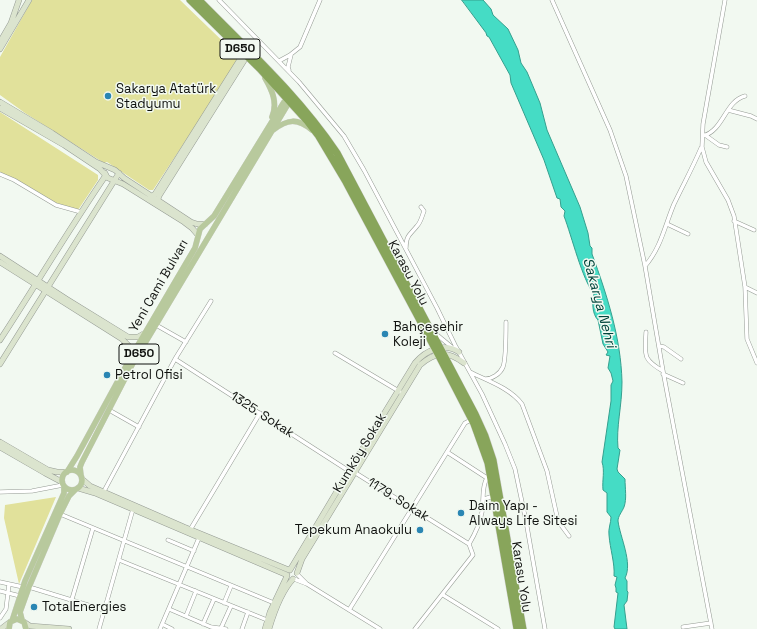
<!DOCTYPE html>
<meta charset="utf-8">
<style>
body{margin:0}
canvas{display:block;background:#f2f9f1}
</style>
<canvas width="757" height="629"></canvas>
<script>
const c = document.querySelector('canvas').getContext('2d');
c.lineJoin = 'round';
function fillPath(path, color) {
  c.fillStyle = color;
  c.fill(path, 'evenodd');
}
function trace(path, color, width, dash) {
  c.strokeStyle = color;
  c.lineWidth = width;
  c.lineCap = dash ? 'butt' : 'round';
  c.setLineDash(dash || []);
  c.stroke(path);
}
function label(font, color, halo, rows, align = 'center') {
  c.font = font + ' "Space Grotesk",sans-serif';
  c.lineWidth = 3;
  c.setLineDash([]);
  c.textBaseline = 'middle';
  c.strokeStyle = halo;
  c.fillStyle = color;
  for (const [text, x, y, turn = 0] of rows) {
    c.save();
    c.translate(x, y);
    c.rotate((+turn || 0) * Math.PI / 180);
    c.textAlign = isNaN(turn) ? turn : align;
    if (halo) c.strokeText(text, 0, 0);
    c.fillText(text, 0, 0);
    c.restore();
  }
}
fillPath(new Path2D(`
 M32,0H180L238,56L231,72L153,190H149L107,162L104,163L25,113L0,95V57Z
 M0,112L98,175V180L78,210L61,207L0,174Z
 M56,497L19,584L4,518L5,505Z`), '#e1e19b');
const water = new Path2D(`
 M462,0H483L491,9L493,15L508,29L518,50L521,63L527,72L540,103L547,130L580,207L588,233L590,246L592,248V254C607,295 621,338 622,382C622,406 616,427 618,448L620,450L617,469L618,472L625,479C625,488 627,499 624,507C622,512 618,516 618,521C620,537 633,563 625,578L627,581V591L628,592L627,601L624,605L627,629H615L614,627L618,593L616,592V588L615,585L617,577L614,576C615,563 610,549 609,535C608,529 611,523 611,517L607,512V493L603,490C602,480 605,471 602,462L611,401V385L613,381L611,373L608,368L610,356L606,355L608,352L603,344L598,320C592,314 592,302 594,294C582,279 572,237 564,216L565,211L561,207L560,199L557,198L544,160L511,83L510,75L489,37L487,36L486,33Z`);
fillPath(water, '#45dcc5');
trace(water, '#359f8e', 1);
const street = new Path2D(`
 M219,0L299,82L344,136L364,170L437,308L455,345L482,394L505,444L515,469L526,521L545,629
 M552,0L610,130L626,176L645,266L663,371L712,629
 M725,0L703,124L702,147L706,162L728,200L734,216L745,287L747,339L757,363
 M279,61L290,55L300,47L320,0
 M289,70L288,67L291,55
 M728,110L751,116L757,119
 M705,135L719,145L727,147
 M703,136C724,130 725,101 745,96
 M0,174L14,180L56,205L81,212
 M734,221L754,230
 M667,224L688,234
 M406,248C406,235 410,235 417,226C421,222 422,216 424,211L421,207
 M645,266C661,248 665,225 674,204C683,185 693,167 701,148
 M745,287L757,293
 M156,325L186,342
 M646,332C645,355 642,359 663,371
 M436,334L453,348
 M659,346L664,347L681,359
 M335,353L402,393
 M175,359L349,471
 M470,372C488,381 510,388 522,404L547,471L558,521L569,536
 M663,374L683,383
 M485,379C492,379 500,374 503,367C506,359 506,332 506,322
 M109,410L139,427
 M354,472L469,544C475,534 480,523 482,512C484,501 481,488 487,478L447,452
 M0,492L32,491L63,485
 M103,493L175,359L211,301
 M484,499L494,496
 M60,514L274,603
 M190,530L260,413
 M168,540L194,551
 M119,560L267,620
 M294,579L307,584L297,574
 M0,582L23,587
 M307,584L380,629
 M29,587L104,610
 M0,591L20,596
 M443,595L498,629
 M72,599L93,528
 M224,603L231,586
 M169,609L211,627L226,629
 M349,610L465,423L471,420
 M186,616L196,591
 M0,618L6,609L9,584
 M162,624L172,629
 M203,624L214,599
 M683,627L711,623
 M221,628L231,606
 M99,629L133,509
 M160,629L199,538
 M242,629L248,612
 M415,629L473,555L469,544`);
const secondary = new Path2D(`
 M0,42L11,23L19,0
 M0,49L29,0
 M0,102L52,133L96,162L115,170L124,178L191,222L197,224H205
 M0,108L64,145L100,169L108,178L123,184L184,222L192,228L198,235
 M150,198L155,194L244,53
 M157,202L159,196L247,56
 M0,256L68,300L128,337H138L145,333
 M0,262L122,339L129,346L131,357
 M0,340C36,285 69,229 106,175L105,173
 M0,364L119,173
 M0,442L48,470L57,472H66
 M0,447L45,473L62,482
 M82,479L90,486L184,527L289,570
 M78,488L95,493L287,575
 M290,570L349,471L415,363C426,350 444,342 459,352
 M297,573L302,559L420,365C436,351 448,351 464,363
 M24,622L30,626L69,629
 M1,629L10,622
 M265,629L270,612L287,576
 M269,629C274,612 281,592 293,579`);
const primary = new Path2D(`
 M265,78C272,90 278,103 272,117
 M273,130C288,119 297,118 312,130
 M62 480a10 10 0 1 1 20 0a10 10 0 1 1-20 0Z
 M67,472L77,456L131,357L195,248L200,229L214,216L284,102L290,98
 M81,476L80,467L82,462L133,363L291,99
 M22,620L20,612L29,587L60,514L69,496L75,490
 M12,621L25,581L64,493V486
 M9,629L10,622L17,619L24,622L26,629`);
const highway = new Path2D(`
 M190,0L260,69L308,122L318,135L346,182L438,354L474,424L488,463L517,629
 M199,0C247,49 298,95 337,153L475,414L485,436L493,460L523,629`);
trace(street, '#959b94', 4.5);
trace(secondary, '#959b94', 6);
trace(primary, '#d4d4d4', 6);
trace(highway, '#d4d4d4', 8);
trace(street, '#fff', 3.5);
trace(secondary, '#dbe4ce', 5);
trace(primary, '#b8c99d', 5.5);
trace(highway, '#88a55b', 7);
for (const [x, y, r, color] of [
 [108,96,4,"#2a86b3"],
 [385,334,4,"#2a86b3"],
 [107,375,4,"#2a86b3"],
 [461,513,4,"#2a86b3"],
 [420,530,4,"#2a86b3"],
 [34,607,4,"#2a86b3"]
]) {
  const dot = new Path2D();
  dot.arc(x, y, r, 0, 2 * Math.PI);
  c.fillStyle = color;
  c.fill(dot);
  trace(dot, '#f2f9f1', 1.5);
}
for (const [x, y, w] of [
 [240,49,40],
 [139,354,40]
]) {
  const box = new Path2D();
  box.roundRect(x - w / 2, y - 10, w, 20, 3);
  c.fillStyle = '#f2f9f1';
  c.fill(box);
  trace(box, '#0f110e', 1);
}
label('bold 12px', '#0f110e', null, [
 ["D650",240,49],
 ["D650",139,354]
]);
label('13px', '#0f110e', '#f2f9f1', [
 ["Sakarya Atatürk",116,89],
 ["Stadyumu",116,104],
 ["Bahçeşehir",393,327],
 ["Koleji",393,342],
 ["Petrol Ofisi",115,375],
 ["Daim Yapı -",469,506],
 ["Always Life Sitesi",469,521],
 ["Tepekum Anaokulu",412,530,"right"],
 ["TotalEnergies",42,607]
], 'left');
label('13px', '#0f110e', '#f2f9f1', [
 ["Karasu Yolu",408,273,62],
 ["Yeni Cami Bulvarı",159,286,-60],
 ["1325. Sokak",262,415,33],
 ["Kumköy Sokak",360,453,-59],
 ["1179. Sokak",398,500,32],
 ["Karasu Yolu",521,577,81]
]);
label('italic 14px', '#00443b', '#f2f9f1', [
 ["Sakarya Nehri",599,303,75]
]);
</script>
